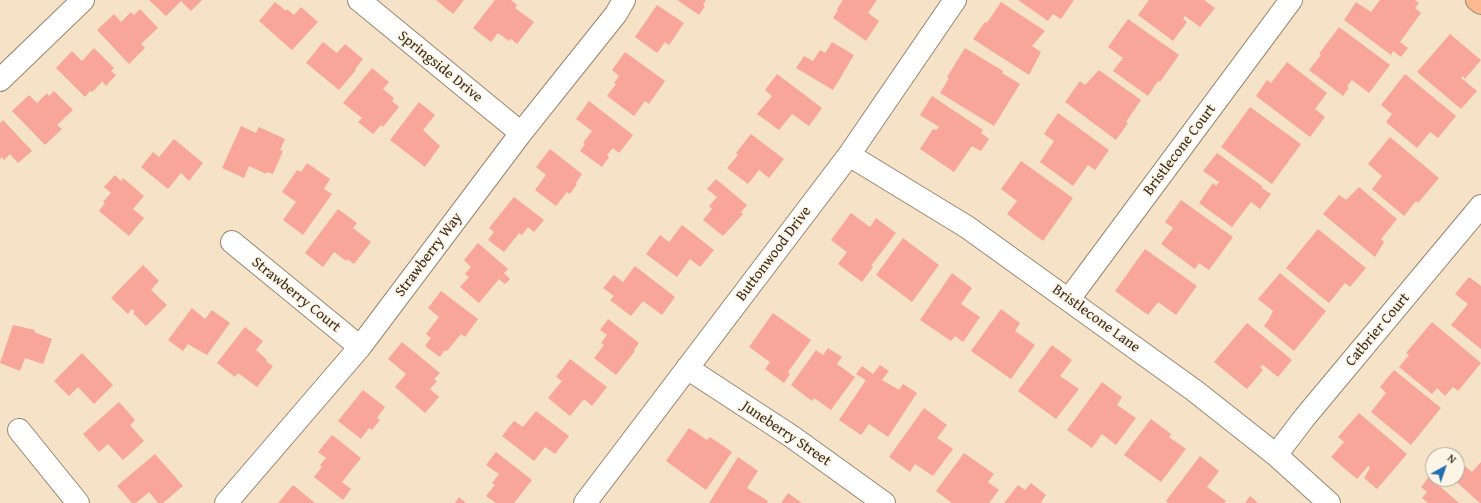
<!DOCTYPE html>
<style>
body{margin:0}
#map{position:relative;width:1481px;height:503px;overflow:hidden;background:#f5e2c7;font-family:"Gentium Book Plus",serif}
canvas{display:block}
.north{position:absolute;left:1425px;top:447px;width:40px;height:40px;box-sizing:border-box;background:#fcf5e5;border:1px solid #afa495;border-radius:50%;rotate:40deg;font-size:11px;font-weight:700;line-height:16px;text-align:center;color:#3b2a1e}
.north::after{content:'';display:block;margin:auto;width:14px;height:18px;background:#1f6fb2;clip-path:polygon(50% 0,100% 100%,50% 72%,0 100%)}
</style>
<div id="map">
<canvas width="1481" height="503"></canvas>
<div class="north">N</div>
</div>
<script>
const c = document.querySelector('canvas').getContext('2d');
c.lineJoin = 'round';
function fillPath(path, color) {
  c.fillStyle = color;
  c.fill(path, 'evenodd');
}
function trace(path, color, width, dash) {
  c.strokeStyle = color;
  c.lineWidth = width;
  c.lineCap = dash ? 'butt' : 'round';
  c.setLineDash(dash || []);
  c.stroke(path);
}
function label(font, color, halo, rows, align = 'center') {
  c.font = font + ' "Gentium Book Plus",serif';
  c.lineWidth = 3.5;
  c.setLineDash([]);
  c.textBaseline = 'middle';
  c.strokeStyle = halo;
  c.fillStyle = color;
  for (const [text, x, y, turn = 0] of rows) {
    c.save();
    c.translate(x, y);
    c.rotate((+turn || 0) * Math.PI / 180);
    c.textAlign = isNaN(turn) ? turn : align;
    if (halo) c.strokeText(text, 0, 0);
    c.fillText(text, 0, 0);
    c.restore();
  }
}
fillPath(new Path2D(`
 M149,0H202L191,11L181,1L166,16Z
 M436,0H464L453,14Z
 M495,0H511L517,5L515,8L534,22L517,44L511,39L509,41L498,33L491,42L473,28Z
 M677,0H706L703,5L705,6L699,15Z
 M843,0H877L868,13L879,21L866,41L833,18L838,10L837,9Z
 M1018,0H1074L1061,19L1053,14L1048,21Z
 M1149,0H1204L1215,8L1200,27L1185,16L1183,19L1187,22L1173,41L1138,15Z
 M1380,0H1415L1419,3L1415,8L1421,13L1400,42L1408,48L1401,57L1393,51L1391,55L1344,20L1356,2L1371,12Z
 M275,2L286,11L287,9L294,15L301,7L318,22L292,50L259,21Z
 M1001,2L1045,31L1032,46L1041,52L1029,75L973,39L985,22L987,23Z
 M657,5L684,23L669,45L665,42L657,53L635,37Z
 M140,9L158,28L141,44L145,48L129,64L97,30L114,14L121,22L131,12L134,15Z
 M1128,19L1179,55L1160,82L1158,81L1148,96L1113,71L1123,58L1108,47Z
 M1339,27L1390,65L1369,93L1352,80L1347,86L1349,88L1343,96L1309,70L1321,55L1319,54Z
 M1450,34L1481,60L1465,79L1463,76L1461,78L1477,91L1461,109L1417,72Z
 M323,42L337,53L345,44L363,59L355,69L356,70L339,90L306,63Z
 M832,42L854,55L833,90L796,68L804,56L813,61L820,50L825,53Z
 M94,48L114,68L111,71L116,75L106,86L101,80L102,82L92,92L90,91L85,97L56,68L72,51L82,61Z
 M965,48L1003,71L1002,73L1020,84L994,126L940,93L949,78L947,77Z
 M625,52L665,81L649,104L645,101L634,116L607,96L616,84L614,83L619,76L612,70Z
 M1287,62L1327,93L1315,109L1325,117L1310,137L1256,96L1267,80L1271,83Z
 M372,68L389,82L383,89L394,98L392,101L399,107L383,127L381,125L373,134L358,122L362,118L343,103Z
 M1099,70L1141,100L1126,122L1128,123L1116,140L1065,102L1080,81L1085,85Z
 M777,74L822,108L809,126L792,114L779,130L757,114L772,96L765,90Z
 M1405,74L1456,116L1438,138L1430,132L1417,148L1386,122L1392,114L1381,105Z
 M54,91L73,110L57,125L62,129L45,145L12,111L29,95L37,103L47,93L49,96Z
 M932,96L983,130L981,133L989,139L981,151L972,146L954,172L920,149L933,129L936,130L939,127L920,115Z
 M589,101L633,135L619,153L613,148L607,155L609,157L602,167L580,151L585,144L583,143L592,131L576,119Z
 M419,102L435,115L423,130L440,146L425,167L390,140Z
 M1250,107L1301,144L1272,184L1221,147Z
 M1058,113L1109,150L1095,170L1088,165L1073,186L1040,162L1054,141L1044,134Z
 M3,120L32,151L18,163L10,154L4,160L2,157L0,159V123Z
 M241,126L256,133L259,127L285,139L280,150L283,151L273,174L266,172V174L249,166L244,178L222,168Z
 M751,134L784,159L769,178L759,170L748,184L727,168L738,155L736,153Z
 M1390,137L1439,178L1418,203L1416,201L1404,216L1372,189L1382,176L1368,164Z
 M174,139L203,163L189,181L181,173L168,189L141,167L153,152L159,157Z
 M550,149L582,174L576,183L577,184L570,194L567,192L556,206L535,190L546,175L536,167Z
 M1217,153L1262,186V188L1271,194L1260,209L1251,202L1232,227L1199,203L1213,183L1216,186L1219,182L1203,171Z
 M1021,161L1073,198L1043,241L1007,214L1017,201L1001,189Z
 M307,163L330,179L324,189L332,194L303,235L283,220L296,202L282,192L297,170L301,172Z
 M115,175L121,181L123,178L144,196L133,209L144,218L129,236L99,211L105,203L103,202L111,193L104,187Z
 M716,179L747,205L741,212L743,214L723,236L703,220L712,209L709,206L717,197L707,189Z
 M1359,187L1397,219L1381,239L1384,242L1375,257L1323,214L1339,195L1346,200Z
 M514,197L544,220L534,232L528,227L522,235L519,233L504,252L488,240L494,232L489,228Z
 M1181,200L1233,237L1209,270L1199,263L1195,269L1161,244L1173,228L1165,222Z
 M338,209L357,223L353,228L371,242L354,264L347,259L346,261L334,252L323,267L305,253Z
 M851,213L870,227L876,218L896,233L871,266L873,267L862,282L838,264L847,252L831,240Z
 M682,225L714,250L700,267L690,259L677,277L646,254L660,235L669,242Z
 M1318,229L1366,268L1350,287L1345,283L1329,303L1286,268Z
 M903,238L939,265L912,302L876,275Z
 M478,243L508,269L504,273L510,279L505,284L499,279L479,303L460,287L469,277L465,274L471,267L464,260Z
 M1145,249L1197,286L1176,315L1158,302L1148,315L1115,291Z
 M143,265L159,281L151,290L167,305L146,326L133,313L135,312L132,309L128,314L111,298Z
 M635,266L675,297L662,315L643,301L631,316L610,300L614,296L603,288L614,275L623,282Z
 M952,273L972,288L961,304L980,317L963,342L955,336L951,341L920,320Z
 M1280,273L1326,311L1294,351L1264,326L1269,319L1273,311L1258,299Z
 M1469,277L1481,286V349L1451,325L1468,304L1455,294Z
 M441,291L478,319L465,337L461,334L447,351L445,350L440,357L425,346L431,338L426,334L439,317L428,308Z
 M192,308L205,319L212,310L230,323L207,355L188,344L183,351L168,340Z
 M1001,309L1020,323L1015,331L1035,345L1011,379L971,351Z
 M773,313L811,340L788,372L790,374L784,383L765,369L770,362L749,347Z
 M608,319L639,343L634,350L635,351L616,375L594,358L604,345L601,343L607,335L600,330Z
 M1432,322L1481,363L1458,391L1453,387L1445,396L1437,388L1432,394L1399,367L1409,355L1406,353Z
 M1247,323L1292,360L1278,377L1263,365L1260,367L1263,370L1247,389L1214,362Z
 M13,325L35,330L34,332L52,339L43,364L25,358L20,371L0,363Z
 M245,327L263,341L256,350L267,360L266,361L273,366L257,387L238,373L235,377L217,363Z
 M402,342L440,373L434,379L437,381L430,389L439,397L425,413L395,387L406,374L388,359Z
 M1052,345L1072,360L1060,376L1079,389L1056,419L1018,391Z
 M828,348L842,357L837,364L855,377L831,410L814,398L812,401L791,385L816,350L823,355Z
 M82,353L113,385L94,404L78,387L69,396L54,381Z
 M570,359L607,387L592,406L584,399L570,416L548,398L562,381L556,377Z
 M880,365L889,371L882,380L899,390L903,384L917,393L888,437L869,424L861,435L839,420L866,380L856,374L862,366L873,374Z
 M1394,370L1441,408L1411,445L1371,412L1386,393L1380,387Z
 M1102,382L1122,397L1117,405L1136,418L1116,445L1102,434L1092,448L1067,430Z
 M363,390L385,407L377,418L380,420L372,430L369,428L361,439L338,421Z
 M119,402L135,420L130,425L144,441L123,460L108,444L99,452L83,434Z
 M924,408L947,425L937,438L953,449L933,476L915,464L910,472L889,457Z
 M536,411L569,436L555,454L545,447L534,461L502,436L514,421L523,427Z
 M1359,413L1407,454L1377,489L1364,478L1370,468L1368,466L1357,479L1331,457L1344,442L1338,437Z
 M1151,419L1171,434L1169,437L1186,449L1161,482L1124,455Z
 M689,428L707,440L710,437L732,452L706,490L666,461Z
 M332,435L361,458L342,482L351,489L343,500L314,477L322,467L320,465L326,458L318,452Z
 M496,452L532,480L514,503H496L486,496L495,485L492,483L499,474L486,465Z
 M964,453L994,474L988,482L999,490L989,503H952L936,491Z
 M155,454L183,486L163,503H158L149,492L136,503H132L117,486Z
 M1200,456L1219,471L1207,487L1226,501L1224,503H1168L1166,501Z
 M738,457L758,471L747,488L768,501L767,503H709Z
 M1481,462V503H1480L1453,479H1457V475L1465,466L1472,472Z
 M1429,477L1459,503H1428L1422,498L1427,492L1421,487Z
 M1031,483L1046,495L1041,502L1043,503H1004L1018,485L1025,490Z
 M293,485L315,503H278Z
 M788,493L802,503H781Z
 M1250,496L1258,503H1245Z
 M459,497L466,503H455Z`), '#f8a69a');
const minor = new Path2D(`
 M359,0L521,133
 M0,80L83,0
 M849,155L967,227L1195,391L1276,455L1329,503
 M232,242L360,347
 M1069,299L1291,0
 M687,368L791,436L884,503
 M19,430L78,503
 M1276,455L1305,417L1481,206
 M226,503L360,347L521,133L616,14L624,0
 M585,503L849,155L955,0`);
const major = new Path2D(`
 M1477,0L1481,3`);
trace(minor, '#988672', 24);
trace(major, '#988672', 24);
trace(minor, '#fff', 22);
trace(major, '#fcba8e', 22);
label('15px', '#3b2a1e', '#fcf5e5', [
 ["Springside Drive",440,67,39],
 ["Bristlecone Court",1180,150,-53],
 ["Buttonwood Drive",774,254,-53],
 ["Strawberry Way",429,255,-53],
 ["Strawberry Court",296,295,39],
 ["Bristlecone Lane",1096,319,36],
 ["Catbrier Court",1378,330,-50],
 ["Juneberry Street",786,434,34]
]);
</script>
